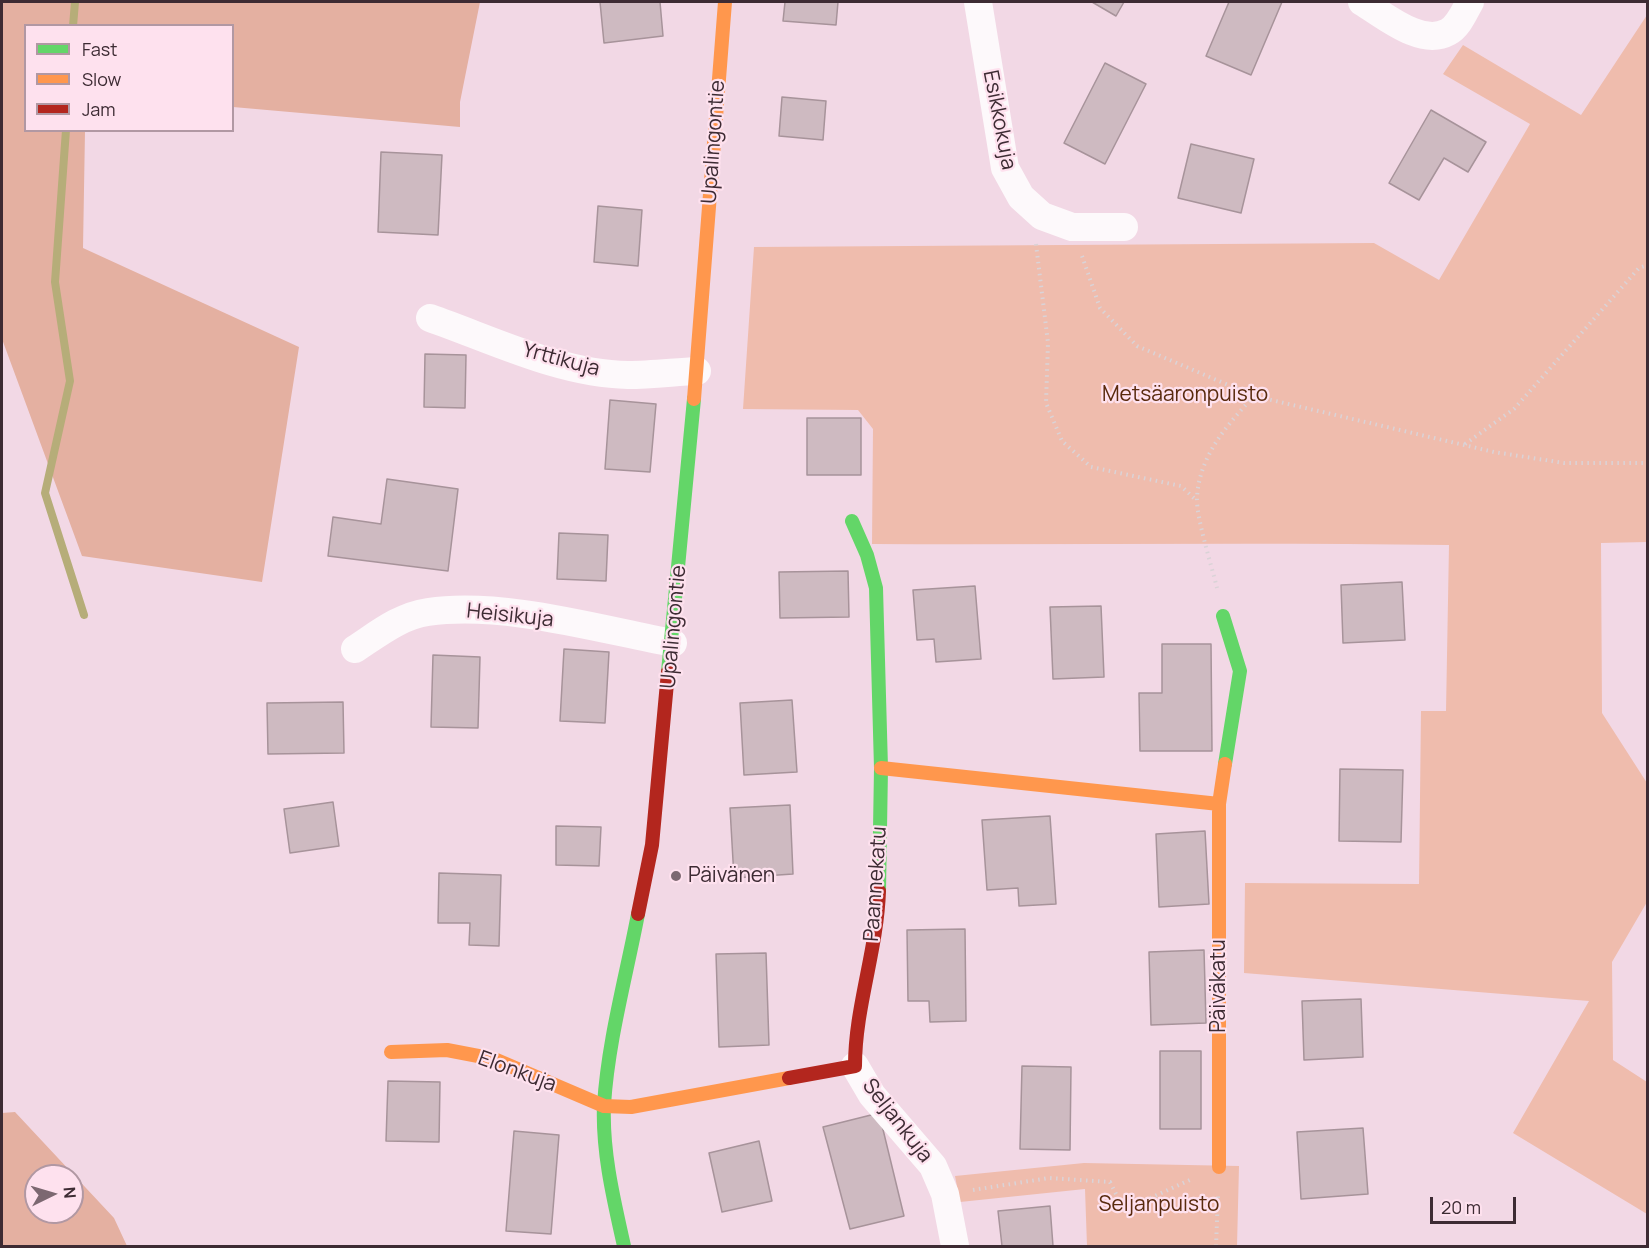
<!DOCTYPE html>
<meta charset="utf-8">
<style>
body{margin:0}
#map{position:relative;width:1649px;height:1248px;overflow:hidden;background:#f2d8e5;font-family:Manrope,sans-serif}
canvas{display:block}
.frame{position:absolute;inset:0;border:3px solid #3d2b33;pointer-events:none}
.legend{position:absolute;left:24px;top:24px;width:210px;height:108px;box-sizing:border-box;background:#fee1ee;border:2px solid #b198a3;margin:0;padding:8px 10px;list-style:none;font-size:18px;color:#3d2b33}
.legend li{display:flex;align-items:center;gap:12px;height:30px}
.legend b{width:30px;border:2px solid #b198a3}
.north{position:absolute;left:24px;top:1164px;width:60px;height:60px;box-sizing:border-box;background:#fee1ee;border:2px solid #b198a3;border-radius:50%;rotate:85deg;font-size:16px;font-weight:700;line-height:24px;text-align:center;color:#3d2b33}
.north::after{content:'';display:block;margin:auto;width:21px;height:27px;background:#7c6871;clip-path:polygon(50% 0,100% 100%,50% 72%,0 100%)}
.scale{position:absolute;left:1430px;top:1197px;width:86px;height:27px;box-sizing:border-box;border:3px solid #3d2b33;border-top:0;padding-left:8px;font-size:18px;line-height:21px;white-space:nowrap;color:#3d2b33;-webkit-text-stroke:4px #fee1ee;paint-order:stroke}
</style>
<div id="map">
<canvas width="1649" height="1248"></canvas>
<div class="frame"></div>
<ul class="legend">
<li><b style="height:8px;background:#63d668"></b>Fast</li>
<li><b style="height:8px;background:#ff974d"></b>Slow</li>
<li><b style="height:8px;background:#b3261e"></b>Jam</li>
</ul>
<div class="north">N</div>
<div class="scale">20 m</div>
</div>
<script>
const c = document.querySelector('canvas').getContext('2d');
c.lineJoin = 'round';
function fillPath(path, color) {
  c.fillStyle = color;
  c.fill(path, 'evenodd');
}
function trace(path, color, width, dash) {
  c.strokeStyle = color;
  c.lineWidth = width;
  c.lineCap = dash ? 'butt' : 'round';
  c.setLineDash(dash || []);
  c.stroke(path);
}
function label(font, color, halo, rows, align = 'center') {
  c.font = font + ' Manrope,sans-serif';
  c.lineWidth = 4.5;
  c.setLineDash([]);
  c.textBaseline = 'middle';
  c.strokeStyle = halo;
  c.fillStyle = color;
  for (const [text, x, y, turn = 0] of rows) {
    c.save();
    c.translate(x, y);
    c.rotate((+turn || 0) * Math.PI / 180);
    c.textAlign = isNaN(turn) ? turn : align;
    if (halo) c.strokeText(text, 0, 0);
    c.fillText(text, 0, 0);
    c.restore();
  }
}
fillPath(new Path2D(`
 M1647,15V542L1601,543L1602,713L1647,783V902L1612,962L1613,1060L1647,1082V1214L1513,1133L1589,1001L1244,973L1245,883L1419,884L1421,711H1446L1449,545C1257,542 1065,545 872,544L873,429L858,410L743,409L754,247L1374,243L1439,280L1530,124L1443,74L1463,45L1581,115Z
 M1084,1163L1239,1166L1237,1246H1087L1085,1189L960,1202L955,1176Z`), '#efbcad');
fillPath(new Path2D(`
 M2,2H480L460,102V127L233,107L232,26H26V130L85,131L83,248L299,347L262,582L82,556L2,339Z
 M15,1112L114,1218L127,1246H2V1113ZM36,1176H72V1212H36Z`), '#e4b0a1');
trace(new Path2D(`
 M73,26L75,2
 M66,130L55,282L70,381L45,493L84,615`), '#b6ad79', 8);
const building = new Path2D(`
 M600,2H660L663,36L604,43Z
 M785,2H838L836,25L783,21Z
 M1092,2H1124L1116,16Z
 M1229,2H1282L1251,75L1206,56Z
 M1105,63L1146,84L1105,164L1064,143Z
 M782,97L826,101L823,140L779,136Z
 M1431,110L1486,142L1468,172L1444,158L1419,200L1389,183Z
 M1191,144L1254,159L1241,213L1178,198Z
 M381,152L442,155L438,235L378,232Z
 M598,206L642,210L638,266L594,262Z
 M425,354L466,355L465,408L424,407Z
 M610,400L656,404L650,472L605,469Z
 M807,418H861V475H807Z
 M387,479L458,489L448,571L328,556L333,517L381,524Z
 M559,533L608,535L606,581L557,579Z
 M848,571L849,617L780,618L779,572Z
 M1402,582L1405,640L1343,643L1341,585Z
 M975,586L981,659L936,662L934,639L917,640L913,590Z
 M1101,606L1104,677L1053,679L1050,607Z
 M1162,644H1211L1212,751H1140L1139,693H1162Z
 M564,649L609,652L605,723L560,721Z
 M433,655L480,657L478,728L431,727Z
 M792,700L797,772L744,775L740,703Z
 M343,702L344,753L268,754L267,703Z
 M1340,769L1403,770L1401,842L1339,841Z
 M333,802L339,846L290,853L284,809Z
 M790,805L793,874L734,878L730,808Z
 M1050,816L1056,904L1019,906L1018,888L987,890L982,820Z
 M556,826L601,827L599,866L556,865Z
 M1205,831L1209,904L1159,907L1156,834Z
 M439,873L501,875L499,946L469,945L470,923H438Z
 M965,929L966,1021L930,1022L929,1001H908L907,930Z
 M1204,950L1206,1023L1151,1025L1149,952Z
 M766,953L769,1045L719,1047L716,954Z
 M1361,999L1363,1057L1304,1060L1302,1001Z
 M1160,1051H1201V1129H1160Z
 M1022,1066L1071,1067L1070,1150L1020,1149Z
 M388,1081L440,1082L439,1142L386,1141Z
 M879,1113L904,1216L850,1229L823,1127Z
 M1363,1128L1368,1194L1301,1199L1297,1132Z
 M514,1131L559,1135L551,1234L506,1231Z
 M759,1141L772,1201L722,1212L709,1153Z
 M1050,1206L1053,1246H1002L998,1211Z`);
fillPath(building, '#cebac1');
trace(building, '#a7939a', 1.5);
trace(new Path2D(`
 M1036,244L1048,343L1046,403L1062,441L1091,467L1181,486L1196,500
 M1082,256L1100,308L1137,346L1254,396L1494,452L1564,463H1648
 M1465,444L1514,409L1639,268L1648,265
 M1217,588C1212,567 1196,517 1197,498C1199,456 1227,425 1254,396
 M973,1190L1049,1178L1110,1182L1124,1210L1192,1179
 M1216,1246L1218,1196`), '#dad3d7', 4, [1.5, 4.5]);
trace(new Path2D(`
 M978,2L1005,168L1021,197L1042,216L1072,227H1124
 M1362,2C1384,15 1421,47 1448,32C1459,26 1464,12 1470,2
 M430,318C493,340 561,374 628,375C651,375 675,372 697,371
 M355,649C378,634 400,616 428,612C503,601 598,629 673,643
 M855,1066L872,1095L933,1166L945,1194L955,1246`), '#fdf9fb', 28);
trace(new Path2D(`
 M852,521L867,555L876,588L881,768L879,891
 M1223,616L1240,671L1225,764
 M668,672L694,399
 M624,1246C614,1201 602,1152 604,1105C608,1041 626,977 638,914`), '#63d668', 14);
trace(new Path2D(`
 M694,399L725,2
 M881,768L1219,804L1225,764
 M1219,804V1167
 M391,1052L447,1050L494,1059L604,1106L631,1107L789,1078`), '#ff974d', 14);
trace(new Path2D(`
 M638,914L652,845L668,672
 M789,1078L855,1066C855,1007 877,951 879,891`), '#b3261e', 14);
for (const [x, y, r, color] of [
 [676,876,6,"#7c6871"]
]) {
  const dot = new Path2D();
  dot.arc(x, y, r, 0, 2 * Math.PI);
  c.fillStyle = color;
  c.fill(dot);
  trace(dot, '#fee1ee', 2);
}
label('21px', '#3d2b33', '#fee1ee', [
 ["Esikkokuja",999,120,79],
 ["Upalingontie",714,142,-86],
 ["Yrttikuja",561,360,15],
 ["Heisikuja",510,616,6],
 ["Upalingontie",674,627,-85],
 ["Paannekatu",876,884,-86],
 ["Päiväkatu",1219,986,-90],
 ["Elonkuja",517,1072,20],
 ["Seljankuja",897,1121,52]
]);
label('21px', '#592a0d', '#fee1ee', [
 ["Metsäaronpuisto",1185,395],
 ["Seljanpuisto",1159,1205]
]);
label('21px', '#3d2b33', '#fee1ee', [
 ["Päivänen",688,876]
], 'left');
</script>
